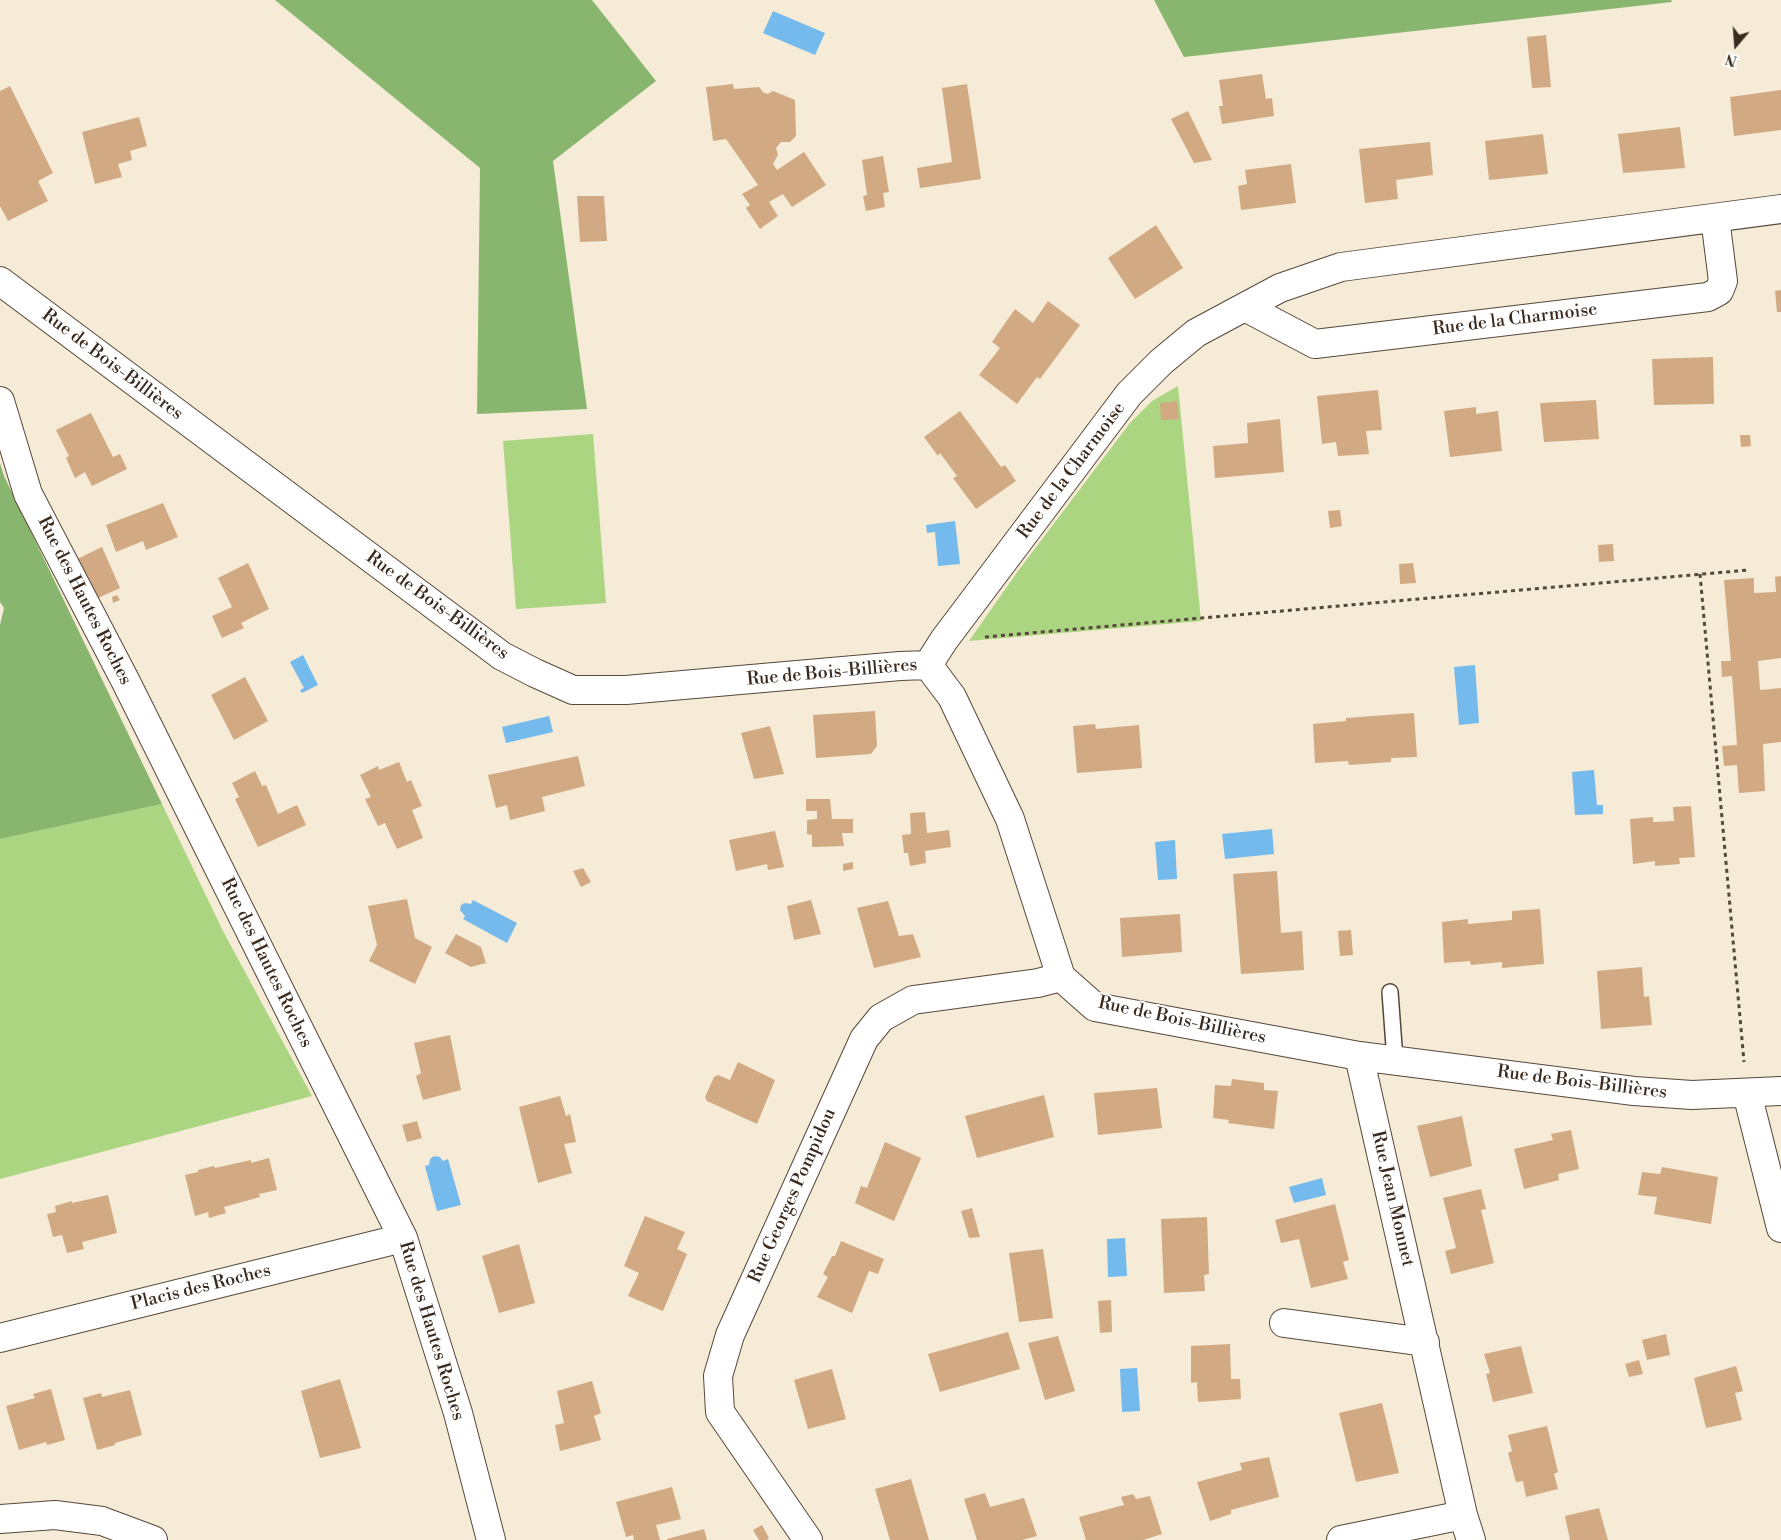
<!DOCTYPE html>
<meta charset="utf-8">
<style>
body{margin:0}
#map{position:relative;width:1781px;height:1540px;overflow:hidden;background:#f5ebd7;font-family:"Libre Bodoni",serif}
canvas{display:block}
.north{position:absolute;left:1711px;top:20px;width:50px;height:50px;-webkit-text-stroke:4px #fff;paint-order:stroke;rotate:198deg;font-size:14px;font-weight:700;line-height:20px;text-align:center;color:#3b2a1e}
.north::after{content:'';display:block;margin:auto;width:18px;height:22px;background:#3b2a1e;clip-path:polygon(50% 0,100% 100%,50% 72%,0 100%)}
</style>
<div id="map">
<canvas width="1781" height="1540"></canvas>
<div class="north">N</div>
</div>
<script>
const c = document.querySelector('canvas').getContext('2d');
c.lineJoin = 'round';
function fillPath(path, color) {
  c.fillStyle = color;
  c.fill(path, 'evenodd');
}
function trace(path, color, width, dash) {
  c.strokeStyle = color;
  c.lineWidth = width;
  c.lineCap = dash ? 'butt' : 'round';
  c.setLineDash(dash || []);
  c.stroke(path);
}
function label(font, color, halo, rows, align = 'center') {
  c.font = font + ' "Libre Bodoni",serif';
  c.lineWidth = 4;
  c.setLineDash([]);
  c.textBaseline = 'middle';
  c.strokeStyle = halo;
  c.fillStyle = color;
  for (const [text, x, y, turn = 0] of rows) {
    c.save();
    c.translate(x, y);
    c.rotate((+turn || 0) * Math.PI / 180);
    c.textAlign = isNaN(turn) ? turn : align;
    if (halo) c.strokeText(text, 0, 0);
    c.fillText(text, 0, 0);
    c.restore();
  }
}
fillPath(new Path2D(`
 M1178,386L1201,621L969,641L1018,571L1130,423L1152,401Z
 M593,434L606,603L516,609L503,441Z
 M162,804L223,931L312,1096L0,1179V839Z`), '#abd580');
fillPath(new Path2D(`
 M275,0H592L656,81L553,161L587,409L477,414L480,168Z
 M1154,0H1671L1672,2L1184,57Z
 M0,463L4,476L162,804L0,839V625L4,608L0,602Z`), '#88b66e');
fillPath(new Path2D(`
 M773,11L825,33L815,55L763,33Z
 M955,521L960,564L938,566L935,532L927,533L926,525Z
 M303,655L318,685L302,693L300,690L304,688L290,662Z
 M1475,665L1479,723L1459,725L1454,667Z
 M549,716L553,732L506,743L502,727Z
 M1594,770L1597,805H1603V814L1575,815L1572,772Z
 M1272,829L1274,854L1225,859L1222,834Z
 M1175,840L1177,879L1158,880L1155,842Z
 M473,900L517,923L507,943L463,919L465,916L460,910L461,905L465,903L471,904Z
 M434,1156L440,1157L443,1161L448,1159L461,1205L437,1211L425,1166L429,1165L430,1159Z
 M1322,1178L1326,1195L1294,1203L1289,1187Z
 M1125,1238L1127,1276L1108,1277L1107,1239Z
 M1137,1368L1140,1411L1122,1412L1120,1369Z`), '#75baec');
fillPath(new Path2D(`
 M1546,35L1551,87L1532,88L1527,37Z
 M1262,74L1266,99L1272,98L1274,116L1222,124L1219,106H1223L1219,80Z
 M733,84L734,89L759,87L764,93L768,94L773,91L795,100L796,136L790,142H781L776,148L778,155L773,164L777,170L804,152L826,185L792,207L783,194L769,202L778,216L760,229L746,208L750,205L742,194L758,185L726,139L713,141L706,87Z
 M967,84L981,179L920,188L917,168L952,162L942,88Z
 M10,86L53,173L38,181L48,201L8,221L0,206V91Z
 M1781,90V130L1734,136L1730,97Z
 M1188,111L1212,160L1194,163L1171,119Z
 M139,117L147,146L130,151L132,160L118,164L122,177L95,184L82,132Z
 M1680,127L1685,168L1623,173L1618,134Z
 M1543,134L1548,174L1489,180L1485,141Z
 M1430,142L1433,175L1396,180L1398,199L1365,203L1359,149Z
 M883,156L889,192L883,193L885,207L866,211L863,196L867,195L862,160Z
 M1291,164L1296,203L1241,210L1238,186L1247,184L1245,170Z
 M577,196H604L607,241L580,242Z
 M1156,225L1183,268L1135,299L1108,258Z
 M1781,290V312H1777L1775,291Z
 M1048,301L1080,325L1040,379L1037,377L1017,404L979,375L1000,348L992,342L1015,309L1033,323Z
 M1713,357L1714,404L1654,405L1652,359Z
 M1378,390L1382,430L1366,431L1369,454L1338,456L1336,442L1322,444L1317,396Z
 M1596,400L1599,439L1544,442L1540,403Z
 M1177,401L1179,419L1161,420L1160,403Z
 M1476,407V414L1498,411L1502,451L1450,457L1444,411Z
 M960,411L1001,467L1005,465L1016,481L976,509L953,478L957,476L940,453L938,456L924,437Z
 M91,413L113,457L120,454L127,469L92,486L85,472L75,478L66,458L69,456L56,430Z
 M1280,419L1284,472L1215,478L1213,446L1248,443L1247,423Z
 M1740,435H1750L1751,446L1741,447Z
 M163,503L178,537L146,550L143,541L116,552L106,525Z
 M1340,510L1342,526L1330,528L1328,511Z
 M1613,544L1614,561L1599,562L1598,545Z
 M102,547L120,588L96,599L77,559Z
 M248,563L269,609L241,623L244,628L222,638L212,616L232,607L218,578Z
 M1413,563L1416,583L1400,584L1399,564Z
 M1781,576V658L1758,661L1760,690L1781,688V742L1763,744L1765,791L1739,793L1737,765L1724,766L1722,746L1737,745L1732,676L1722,677L1721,661H1731L1724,580L1754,578V593L1776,592L1775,577Z
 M117,595L120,600L113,603L112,597Z
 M245,677L268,721L234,740L211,695Z
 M875,711L877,746L871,754L816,758L813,715Z
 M1414,713L1417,757L1391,758V762L1349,765L1348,761L1315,763L1313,724L1346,721V718Z
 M1095,724L1096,729L1139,725L1142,768L1077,773L1073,726Z
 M770,726L784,774L754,779L741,733Z
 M578,756L585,786L542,797L545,811L510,820L507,805L496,808L488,775Z
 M399,762L407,782L411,780L422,806L412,810L423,838L397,849L385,823L378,826L365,799L371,797L360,775L378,766L379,770Z
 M255,771L262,786L266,785L278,814L297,805L306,825L258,847L235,799L239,797L232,783Z
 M806,799H830L832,819H853V833H842L844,846L812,847V835L807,834V820L817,819V811H806Z
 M1691,806L1695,857L1679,858L1680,864L1655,866V861L1633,864L1630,819L1653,817V822L1674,821L1673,807Z
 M925,812L927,833L949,830L951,847L925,851L926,863L910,866L908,853H904L902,835L911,834L910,813Z
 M775,831L784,867L768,870L767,864L736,871L729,840Z
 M853,862V869L843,871V864Z
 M583,868L591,882L581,887L573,871Z
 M1277,871L1281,933L1302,931L1304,970L1241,974L1233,874Z
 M407,899L415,938L432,947L415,984L369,961L377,945L368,906Z
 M811,900L821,934L794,940L787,906Z
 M888,901L899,936L913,934L921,957L874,968L857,908Z
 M1540,909L1544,964L1502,968V962L1471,965L1470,961L1444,963L1442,922L1468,919V924L1512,920V911Z
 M1180,914L1182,952L1122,957L1120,918Z
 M1351,930L1353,955L1340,956L1338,931Z
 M456,934L481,947L486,963L471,967L445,953Z
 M1642,967L1644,997L1649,996L1652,1025L1601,1029L1597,971Z
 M450,1035L461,1090L423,1100L416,1076L421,1073L414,1043Z
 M738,1062L775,1080L757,1124L707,1101L705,1097L714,1077L718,1075L730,1080Z
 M1232,1079L1264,1083V1090L1278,1091L1274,1129L1228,1123L1229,1120L1213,1118L1215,1085L1231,1086Z
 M1157,1088L1162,1128L1098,1135L1094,1093Z
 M1044,1095L1054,1137L977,1158L965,1116Z
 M560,1096L566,1116L570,1114L576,1142L564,1144L572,1173L538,1183L519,1107Z
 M1462,1116L1472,1166L1430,1177L1417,1126Z
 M417,1121L422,1138L407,1142L402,1125Z
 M1571,1130L1579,1169L1558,1174L1559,1180L1524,1189L1514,1149L1553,1140L1551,1134Z
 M885,1142L921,1158L894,1221L855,1203L861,1186L867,1188Z
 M269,1158L277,1190L259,1194L260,1197L224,1207L226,1213L209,1218L208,1212L195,1216L185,1175L198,1172V1170L214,1166L215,1168L251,1160V1163Z
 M1662,1167L1718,1177L1711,1224L1654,1214L1657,1197L1638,1195L1642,1172L1660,1174Z
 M1481,1189L1486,1209L1481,1210L1494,1263L1451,1274L1445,1251L1456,1248L1443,1198Z
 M108,1195L117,1233L82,1242L84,1249L67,1253L62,1235L53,1237L47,1214L56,1212L55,1206L72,1201V1203Z
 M1335,1204L1349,1260L1343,1262L1348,1279L1311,1288L1299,1239L1281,1243L1275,1220Z
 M972,1208L980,1237L969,1238L961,1211Z
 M645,1216L685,1232L677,1249L687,1254L663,1311L628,1296L639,1273L624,1266Z
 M1207,1217L1209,1274L1204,1275L1205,1291L1164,1293L1161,1219Z
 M841,1241L884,1259L878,1274L869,1271L852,1313L817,1297L828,1277L823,1274L832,1256H835Z
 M519,1244L535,1303L499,1313L482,1256Z
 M1043,1249L1053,1318L1019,1322L1009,1253Z
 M1111,1300L1112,1332L1100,1333L1098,1301Z
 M1008,1332L1020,1369L940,1392L928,1354Z
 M1666,1334L1670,1355L1647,1360L1642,1340Z
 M1058,1336L1075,1391L1045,1400L1028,1343Z
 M1230,1344L1231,1379H1240L1241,1399L1198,1402L1197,1382L1191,1383V1346Z
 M1521,1346L1533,1393L1493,1402L1486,1374L1490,1373L1484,1354Z
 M1639,1360L1643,1374L1629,1377L1625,1364Z
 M1736,1366L1743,1391L1735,1393L1742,1420L1706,1428L1694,1378Z
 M832,1369L846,1419L808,1429L794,1380Z
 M340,1379L361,1448L320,1458L301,1391Z
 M592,1381L601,1413L594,1416L601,1440L560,1451L555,1425L564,1423L557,1391Z
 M51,1389L65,1440L47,1445L46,1442L19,1450L6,1406L35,1398L33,1394Z
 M130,1390L142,1435L115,1443V1445L97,1450L83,1398L101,1393L102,1397Z
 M1382,1403L1399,1473L1356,1482L1339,1413Z
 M1547,1426L1558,1472L1554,1474L1558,1489L1526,1497L1523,1481L1516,1482L1508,1453L1512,1451L1508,1435Z
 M1269,1457L1279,1497L1231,1510V1514L1210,1521L1197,1482L1242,1470L1240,1463Z
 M911,1479L929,1540H890L875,1489Z
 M672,1487L681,1519L656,1525L660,1540H634L633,1535L626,1537L616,1502Z
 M985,1493L990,1507L1024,1498L1037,1536L1022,1540H977L964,1499Z
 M1133,1494L1136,1499L1150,1496L1162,1534L1143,1540H1086L1079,1517L1124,1505L1121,1497Z
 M1599,1508L1608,1540H1570L1565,1516Z
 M762,1525L769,1538L767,1540H759L753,1530Z
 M704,1529L707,1540H667V1539Z`), '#d1aa83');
const service = new Path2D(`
 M1390,992L1395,1060`);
const minor = new Path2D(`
 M0,281L502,656L535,673L573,690H626L900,666L928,665L952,697L1010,819L1061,977L1095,1007L1359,1056L1634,1091L1692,1095L1781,1091
 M1245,307L1315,344L1708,297L1719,291L1723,281L1715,218
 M0,401L28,494L126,682L403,1238L458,1413L491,1540
 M928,665L944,640L1129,394L1161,362L1196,333L1280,288L1341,267L1781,209
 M1359,1056L1463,1515L1471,1540
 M1747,1093L1781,1228
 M1284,1323L1425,1342
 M0,1338L403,1238
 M808,1540L720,1412L718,1376L730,1335L864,1039L881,1018L913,1000L1038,983L1061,977
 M1341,1540L1463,1515`);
const tertiary = new Path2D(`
 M0,1519L55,1515L102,1521L153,1540`);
trace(service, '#57473a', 18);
trace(minor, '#57473a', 30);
trace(tertiary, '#57473a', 30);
trace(new Path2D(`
 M1700,574L1744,1062
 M985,637L1749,570`), '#57473a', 3, [4, 4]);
trace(service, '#fff', 15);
trace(minor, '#fff', 28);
trace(tertiary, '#fff', 28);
label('18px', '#3b2a1e', '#fff', [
 ["Rue de la Charmoise",1515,320,-7],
 ["Rue de Bois-Billières",112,365,37],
 ["Rue de la Charmoise",1072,471,-53],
 ["Rue des Hautes Roches",84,601,63],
 ["Rue de Bois-Billières",437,606,36],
 ["Rue de Bois-Billières",832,673,-5],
 ["Rue des Hautes Roches",266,963,64],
 ["Rue de Bois-Billières",1182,1021,12],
 ["Rue de Bois-Billières",1582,1083,7],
 ["Rue Georges Pompidou",793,1196,-66],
 ["Rue Jean Monnet",1392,1199,77],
 ["Placis des Roches",201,1288,-14],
 ["Rue des Hautes Roches",431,1331,73]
]);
</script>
